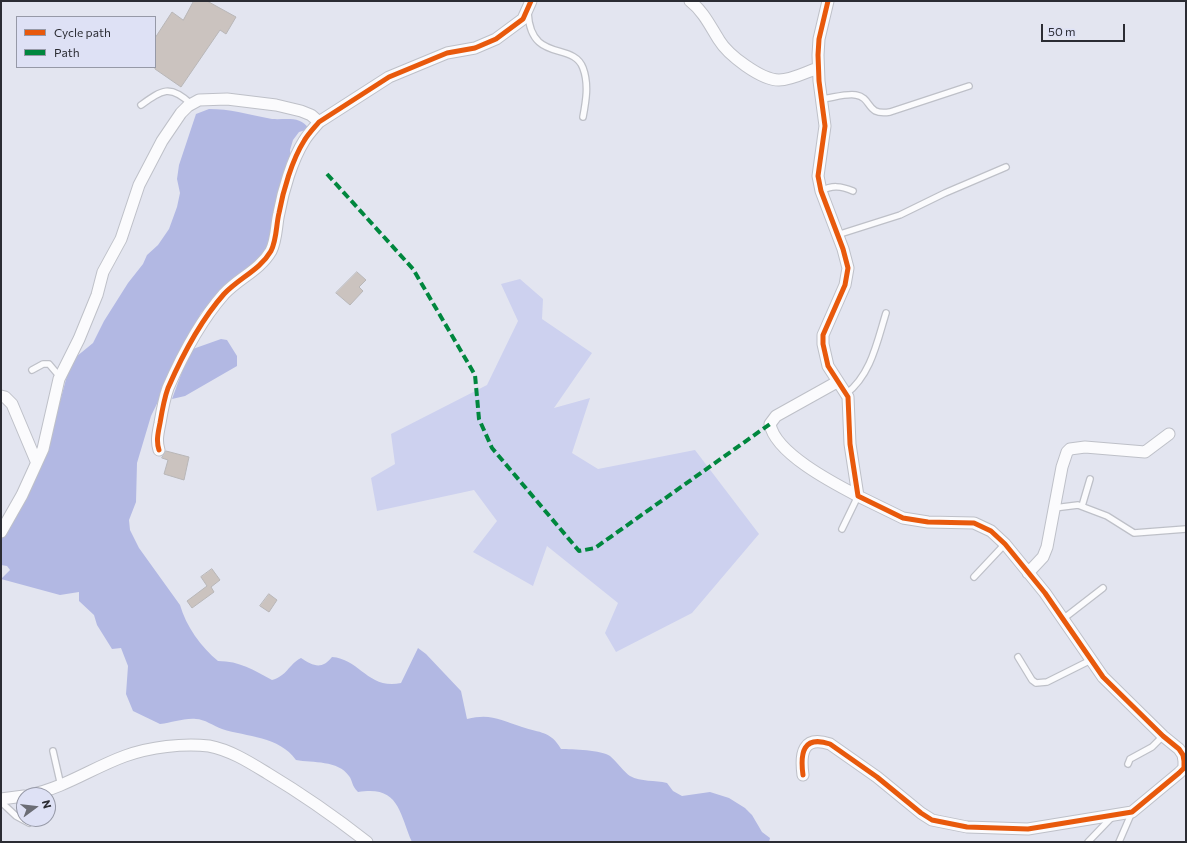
<!DOCTYPE html>
<style>
body{margin:0}
#map{position:relative;width:1187px;height:843px;overflow:hidden;background:#e3e5f0;font-family:Commissioner,sans-serif}
canvas{display:block}
.frame{position:absolute;inset:0;border:2px solid #2b2c33;pointer-events:none}
.legend{position:absolute;left:16px;top:16px;width:140px;height:52px;box-sizing:border-box;background:#dee1f5;border:1px solid #9699a7;margin:0;padding:5px 7px;list-style:none;font-size:12px;color:#2b2c33}
.legend li{display:flex;align-items:center;gap:8px;height:20px}
.legend b{width:20px;border:1px solid #9699a7}
.north{position:absolute;left:16px;top:787px;width:40px;height:40px;box-sizing:border-box;background:#dee1f5;border:1px solid #9699a7;border-radius:50%;rotate:75deg;font-size:11px;font-weight:700;line-height:16px;text-align:center;color:#2b2c33}
.north::after{content:'';display:block;margin:auto;width:14px;height:18px;background:#6b6d75;clip-path:polygon(50% 0,100% 100%,50% 72%,0 100%)}
.scale{position:absolute;left:1041px;top:24px;width:84px;height:18px;box-sizing:border-box;border:2px solid #2b2c33;border-top:0;padding-left:5px;font-size:12px;line-height:14px;white-space:nowrap;color:#2b2c33;-webkit-text-stroke:3px #dee1f5;paint-order:stroke}
</style>
<div id="map">
<canvas width="1187" height="843"></canvas>
<div class="frame"></div>
<ul class="legend">
<li><b style="height:5px;background:#e8590c"></b>Cycle path</li>
<li><b style="height:5px;background:#00873e"></b>Path</li>
</ul>
<div class="north">N</div>
<div class="scale">50 m</div>
</div>
<script>
const c = document.querySelector('canvas').getContext('2d');
c.lineJoin = 'round';
function fillPath(path, color) {
  c.fillStyle = color;
  c.fill(path, 'evenodd');
}
function trace(path, color, width, dash) {
  c.strokeStyle = color;
  c.lineWidth = width;
  c.lineCap = dash ? 'butt' : 'round';
  c.setLineDash(dash || []);
  c.stroke(path);
}
fillPath(new Path2D(`
 M520,279L543,299L542,319L592,353L554,408L590,398L572,453L598,469L695,450L759,534L692,613L616,652L605,633L618,603L547,546L533,586L473,552L497,521L474,490L377,511L371,478L395,464L391,434L487,385L518,321L501,284Z`), '#cdd1ef');
fillPath(new Path2D(`
 M209,109C230,109 247,114 267,118C281,122 299,113 309,129L299,132L293,140L290,150L291,163L274,231L266,252L201,313L151,416L137,463L136,502L129,520L130,530L139,548L180,605C186,626 201,647 218,661C240,661 253,670 272,680C287,676 288,665 301,658C313,666 322,670 332,657C360,659 368,690 401,683L418,648L426,654L461,691L467,719C491,713 500,720 522,727C540,733 551,731 561,749C572,749 602,750 610,756C616,761 625,773 630,776C641,782 655,780 667,783L673,791L682,796L710,792L729,798L745,808L752,815L762,832L770,838L769,842H412C399,812 399,785 358,792C351,785 353,781 349,776C338,760 313,763 296,760C279,736 247,737 222,729C214,726 204,719 196,719C183,718 172,723 160,724L133,711L126,694L128,666L121,648L112,649L97,625L94,615L79,601V592L60,595L1,579L10,570L7,566L1,565V537L50,438L71,361L93,343L104,321L128,283L143,264L147,255L158,245L169,229L177,207L180,193L177,179L179,165L196,114Z
 M221,339L227,340L237,356V366L185,396L172,399L190,350Z`), '#b2b8e3');
const building = new Path2D(`
 M194,1H207L236,17L226,34L220,30L181,87L155,69V38L172,12L183,20Z
 M357,272L366,280L359,287L363,291L350,305L336,293Z
 M166,451L189,457L184,480L164,474L168,460L162,458Z
 M212,569L220,580L211,587L214,592L192,608L187,601L207,586L201,577Z
 M269,594L277,600L269,612L260,606Z`);
fillPath(building, '#cbc3bf');
trace(building, '#b8b6b7', 1);
const service = new Path2D(`
 M528,13C531,64 573,41 583,68C589,84 586,101 583,117
 M822,99C832,98 847,93 856,95C873,98 865,116 890,112L969,86
 M141,105C162,90 170,84 191,104
 M821,191C832,185 841,186 853,191
 M837,235L900,215L945,193L1006,167
 M32,370L43,364H49L60,377
 M846,394C871,375 877,342 886,313
 M1082,506L1090,479
 M1054,508L1078,505L1107,516L1134,533L1186,529
 M842,529L858,496
 M974,577L1005,544
 M1063,619L1103,588
 M1018,657L1032,680L1036,683L1047,682L1091,660
 M53,751L61,786
 M1128,764L1130,759L1152,747L1163,736
 M1,802L16,816L29,823
 M1088,842L1112,817
 M1119,842L1132,812`);
const minor = new Path2D(`
 M690,1C704,12 710,26 719,40C728,55 761,80 779,80C792,80 806,72 818,68
 M837,382L776,416L770,424C775,453 833,483 858,496
 M1,396L5,397L12,404L36,461
 M159,450C156,441 158,433 160,423C162,411 164,399 168,388C182,356 201,320 224,294C239,278 260,270 271,251C277,239 276,225 279,213C283,191 292,160 304,141C308,134 314,128 319,122L389,77L447,53L475,48L496,39L523,19L531,1
 M1,532L22,495L43,449L59,379L79,339L97,295L103,272L121,239L139,185L162,141L181,113L188,106L199,100L227,99L276,105L301,111L311,115L319,122
 M1028,573L1043,557L1047,547L1062,467L1067,452L1070,449L1085,447L1145,452L1169,434
 M803,775C800,753 803,735 830,744L877,777L921,813L932,820L967,827L1028,829L1132,812L1179,773L1184,768V761L1183,755L1179,749L1163,736L1103,677L1045,593L1005,544L991,531L974,523L928,522L903,518L858,496L850,444L848,397L828,366L823,344V335L845,285L848,268L843,249L821,191L818,176L825,126L819,81L818,55L819,39L828,1
 M29,795C64,788 92,768 125,756C150,747 183,743 209,746C230,750 249,762 267,773C302,794 335,817 367,842
 M1,799L24,796`);
trace(service, '#bec0c8', 8);
trace(minor, '#bec0c8', 13);
trace(service, '#fbfbfd', 5.5);
trace(minor, '#fbfbfd', 11);
trace(new Path2D(`
 M327,174L413,269L475,375L479,419L492,448L579,551L595,548L770,424`), '#00873e', 4, [8, 4]);
trace(new Path2D(`
 M159,450C156,441 158,433 160,423C162,411 164,399 168,388C182,356 201,320 224,294C239,278 260,270 271,251C277,239 276,225 279,213C283,191 292,160 304,141C308,134 314,128 319,122L389,77L447,53L475,48L496,39L523,19L531,1
 M803,775C800,753 803,735 830,744L877,777L921,813L932,820L967,827L1028,829L1132,812L1179,773L1184,768V761L1183,755L1179,749L1163,736L1103,677L1045,593L1005,544L991,531L974,523L928,522L903,518L858,496L850,444L848,397L828,366L823,344V335L845,285L848,268L843,249L821,191L818,176L825,126L819,81L818,55L819,39L828,1`), '#e8590c', 5);
</script>
